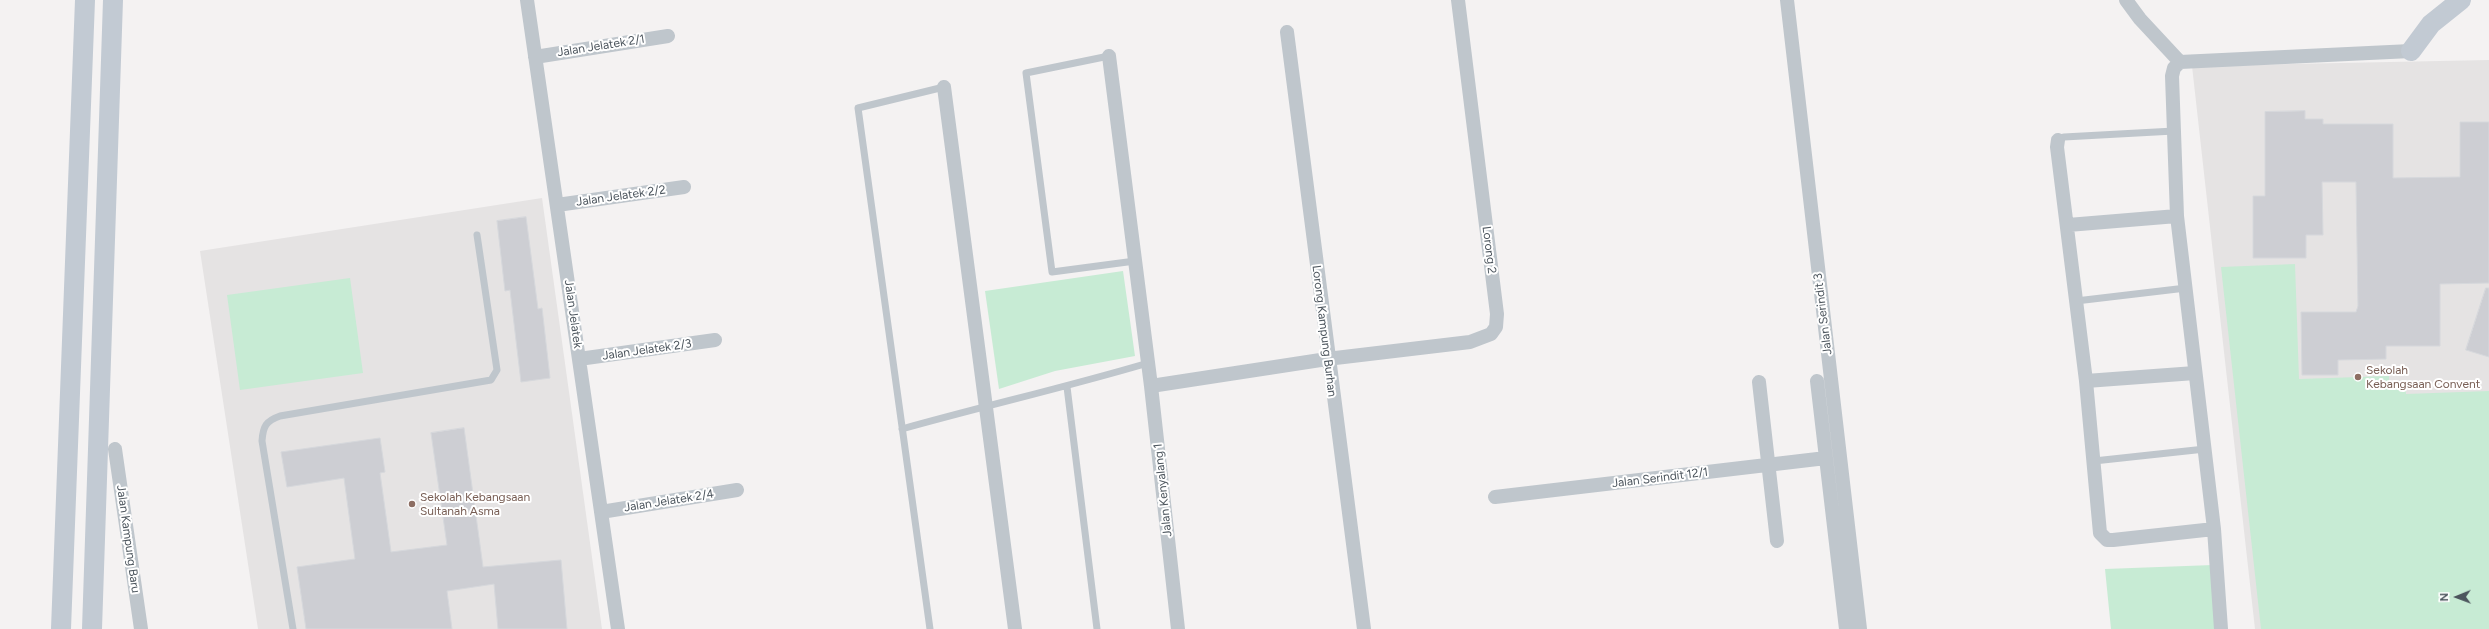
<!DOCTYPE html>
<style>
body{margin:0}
#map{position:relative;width:2489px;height:629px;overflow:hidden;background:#f4f2f2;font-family:Figtree,sans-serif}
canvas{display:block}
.north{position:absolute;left:2437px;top:577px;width:40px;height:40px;-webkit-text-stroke:3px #fff;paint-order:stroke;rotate:269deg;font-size:11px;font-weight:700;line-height:16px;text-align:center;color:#4c555d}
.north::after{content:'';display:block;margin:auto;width:14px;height:18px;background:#4c555d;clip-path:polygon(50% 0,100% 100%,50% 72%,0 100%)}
</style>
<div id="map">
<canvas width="2489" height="629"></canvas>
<div class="north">N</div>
</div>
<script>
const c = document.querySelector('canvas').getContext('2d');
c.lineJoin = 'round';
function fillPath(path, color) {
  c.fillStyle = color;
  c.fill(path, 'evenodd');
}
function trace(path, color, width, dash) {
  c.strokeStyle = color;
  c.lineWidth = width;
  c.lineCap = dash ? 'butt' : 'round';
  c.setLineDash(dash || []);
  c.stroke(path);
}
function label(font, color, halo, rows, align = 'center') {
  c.font = font + ' Figtree,sans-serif';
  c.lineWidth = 4;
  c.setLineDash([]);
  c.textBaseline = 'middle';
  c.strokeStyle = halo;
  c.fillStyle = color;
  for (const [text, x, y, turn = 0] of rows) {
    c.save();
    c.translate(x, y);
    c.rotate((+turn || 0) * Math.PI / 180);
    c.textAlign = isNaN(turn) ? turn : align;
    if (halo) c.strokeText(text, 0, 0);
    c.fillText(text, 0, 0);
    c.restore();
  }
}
fillPath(new Path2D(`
 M2489,60V629H2255L2192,66Z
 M542,198L602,629H258L200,251Z`), '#e5e3e3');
fillPath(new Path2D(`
 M2295,264L2299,379L2389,376V385L2405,384L2406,394L2489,391V629H2261L2221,267Z
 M1123,271L1135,356L1055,371L999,389L985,291Z
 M350,278L363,373L240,390L227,295Z
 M2213,565L2216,629H2111L2105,569Z`), '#c7ebd4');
const building = new Path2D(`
 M2305,111V119H2323V124H2393V178L2460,177V122H2489V283L2440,284V346H2386V359L2338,360V375H2302L2301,312H2356L2358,306L2356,182H2322L2323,235H2306V258H2253V196H2265V112Z
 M526,217L538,309L542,308L550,378L521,382L510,290L505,291L497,221Z
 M2486,288H2489V357L2466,350Z
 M464,428L483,567L561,560L567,629H498L494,584L447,591L452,629H306L297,567L355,559L344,478L287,487L281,452L380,438L385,472L380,473L391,552L447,545L431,433Z`);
fillPath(building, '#cdced3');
trace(building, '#d6d8dc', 1);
trace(new Path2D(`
 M1109,56L1026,73L1052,272L1135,261
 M2058,140L2064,137L2174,131
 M2076,301L2186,288
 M1067,387L1097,629
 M902,429C984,406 1067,387 1148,363
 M2094,461L2205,449
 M293,629L262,441C263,426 266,421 280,416L491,380L497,370L477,235
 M930,629L858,108L944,87`), '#bfc6cc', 7);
trace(new Path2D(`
 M527,0L618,629
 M1787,0L1860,629
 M2126,0L2140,19L2180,62L2411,51
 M1287,32L1364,629
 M1109,56L1151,386L1178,629
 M535,57L668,36
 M2180,62L2174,68L2172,76L2177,216L2214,529L2221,629
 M944,87L1015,629
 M2058,140L2057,147L2086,381L2100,533L2107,540H2113L2214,529
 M557,205L684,187
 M2068,225L2177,216
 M579,359L715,340
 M1817,381L1846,629
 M2086,381L2195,373
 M1759,382L1777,541
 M1151,386L1327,359L1470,342L1491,334L1496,327L1497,314L1458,0
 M115,449L141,629
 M1495,497L1826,458
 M601,512L737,490`), '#bfc6cc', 14);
trace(new Path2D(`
 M2411,51L2431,24L2461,0
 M61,629L85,0
 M92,629L113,0`), '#c2cad3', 20);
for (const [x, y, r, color] of [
 [2358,377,4,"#8d6e63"],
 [412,504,4,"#8d6e63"]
]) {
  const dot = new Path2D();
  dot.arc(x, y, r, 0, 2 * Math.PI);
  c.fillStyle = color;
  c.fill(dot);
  trace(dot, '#fff', 1.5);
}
label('12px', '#4c555d', '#fff', [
 ["Jalan Jelatek 2/1",601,46,-9],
 ["Jalan Jelatek 2/2",621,196,-8],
 ["Lorong 2",1489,250,83],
 ["Jalan Jelatek",573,314,82],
 ["Jalan Serindit 3",1823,314,-97],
 ["Lorong Kampung Burhan",1324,331,83],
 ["Jalan Jelatek 2/3",647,350,-8],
 ["Jalan Serindit 12/1",1660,478,-7],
 ["Jalan Kenyalang 1",1163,490,-96],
 ["Jalan Jelatek 2/4",669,501,-9],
 ["Jalan Kampung Baru",128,539,82]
]);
label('12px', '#785e54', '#fff', [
 ["Sekolah",2366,370],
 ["Kebangsaan Convent",2366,384],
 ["Sekolah Kebangsaan",420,497],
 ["Sultanah Asma",420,511]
], 'left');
</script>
